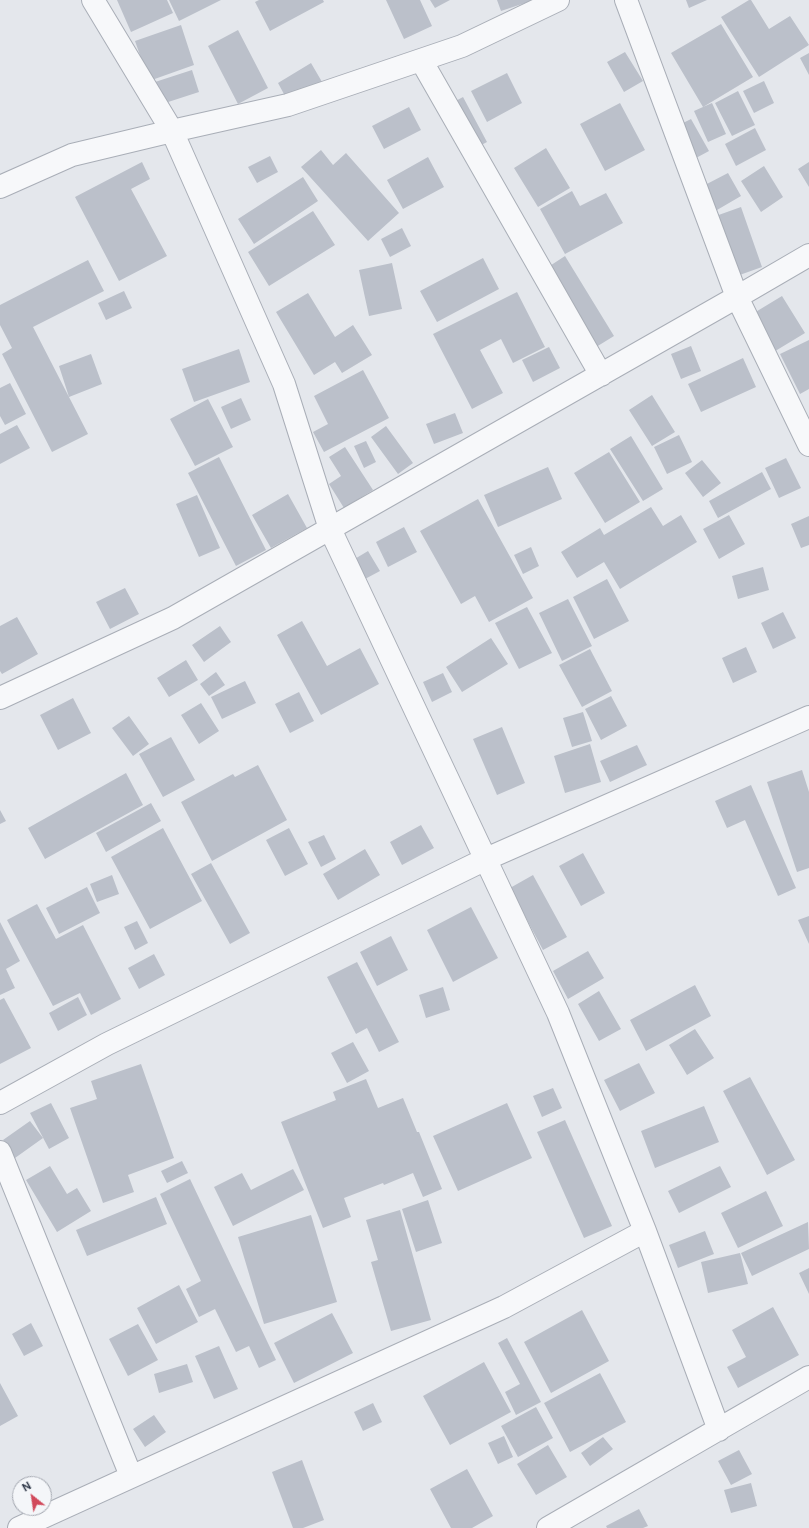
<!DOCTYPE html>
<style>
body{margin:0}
#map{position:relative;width:809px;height:1528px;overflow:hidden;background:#e4e7ec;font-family:"DM Sans",sans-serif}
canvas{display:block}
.north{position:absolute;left:12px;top:1476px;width:40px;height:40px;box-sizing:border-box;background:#f4f6f9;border:1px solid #a4a8b1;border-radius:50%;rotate:330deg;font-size:11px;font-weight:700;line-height:16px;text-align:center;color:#2b3445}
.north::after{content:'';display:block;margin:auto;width:14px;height:18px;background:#d1495b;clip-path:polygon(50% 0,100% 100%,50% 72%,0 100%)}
</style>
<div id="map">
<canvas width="809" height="1528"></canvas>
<div class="north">N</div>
</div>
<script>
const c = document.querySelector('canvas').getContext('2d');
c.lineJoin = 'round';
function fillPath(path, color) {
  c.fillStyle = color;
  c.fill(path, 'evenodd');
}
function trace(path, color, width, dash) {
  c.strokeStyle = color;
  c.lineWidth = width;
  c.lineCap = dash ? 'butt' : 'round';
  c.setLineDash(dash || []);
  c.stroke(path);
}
fillPath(new Path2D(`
 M117,0H167L173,13L131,32Z
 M169,0H221L179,21Z
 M259,0H323L324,2L270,31L255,2Z
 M386,0H420L432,26L404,39Z
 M430,0H450L435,8Z
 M497,0H534L501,11Z
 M686,0H707L689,8Z
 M749,0H751L769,29L790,16L809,45L759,77L721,17Z
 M721,24L753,77L703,107L671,53Z
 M181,25L194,65L149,81L135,41Z
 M238,30L268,88L238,104L208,46Z
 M625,52L643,81L624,92L607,62Z
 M809,53V75L800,58Z
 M311,63L325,87L291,107L278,83Z
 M192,70L199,92L162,104L155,82Z
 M507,73L522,103L487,122L471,91Z
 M764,81L774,103L754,113L743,91Z
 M738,91L755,125L732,136L715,103Z
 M463,97L487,142L462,155L439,110Z
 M620,103L645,150L605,171L580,124Z
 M712,103L726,134L708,142L694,111Z
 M409,107L421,130L384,149L372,126Z
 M691,119L709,151L696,158L677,126Z
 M755,128L766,150L736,166L725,144Z
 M546,148L570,188L538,207L514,168Z
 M321,150L333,165L346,153L399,213L368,241L301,167Z
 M270,156L278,172L257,183L248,167Z
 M428,157L444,187L403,209L387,180Z
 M142,162L150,179L131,189L167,256L119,281L75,197Z
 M809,162V187L798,169Z
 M764,166L783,197L761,212L741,181Z
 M728,173L741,196L717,210L703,186Z
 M303,177L318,201L254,244L238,219Z
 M572,191L580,206L606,193L623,223L565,254L540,209Z
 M741,207L762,267L734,277L713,217Z
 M313,211L335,245L269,286L248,252Z
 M402,228L411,246L390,257L381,239Z
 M565,256L614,336L588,352L539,273Z
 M483,258L499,289L437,322L420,291Z
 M88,260L104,291L33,327L88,434L52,452L2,354L12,348L0,325V305Z
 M392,263L402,309L369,316L359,270Z
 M124,291L132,308L106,320L98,303Z
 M517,292L545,347L513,363L501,339L480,350L503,393L472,409L433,334Z
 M308,293L335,337L353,325L372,355L342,373L335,362L314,375L276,312Z
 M782,296L805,333L772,353L749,316Z
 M809,340V389L800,394L780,354Z
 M691,346L701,371L681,379L671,354Z
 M549,347L560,368L533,382L522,360Z
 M239,349L250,382L194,402L182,369Z
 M91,354L102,384L69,397L59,366Z
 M743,358L756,387L701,412L688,384Z
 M363,370L389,418L324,452L313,432L328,424L314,396Z
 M10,383L26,414L5,425L0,416V388Z
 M652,395L675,432L652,446L629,410Z
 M241,398L251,420L231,429L221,407Z
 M208,399L233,447L195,466L170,419Z
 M455,413L463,433L434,444L426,424Z
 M17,425L30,448L0,464V434Z
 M386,426L413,463L398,474L371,437Z
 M679,435L692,462L667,474L654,447Z
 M631,436L663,489L643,501L610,449Z
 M366,441L376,462L364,468L354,446Z
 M345,447L373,490L344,508L329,484L341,476L329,457Z
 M609,452L640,502L605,523L574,473Z
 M219,457L266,550L236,566L188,473Z
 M786,458L801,488L779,498L765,468Z
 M702,460L721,483L703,497L685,473Z
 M548,467L562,499L498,527L484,495Z
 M762,472L771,489L718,518L709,501Z
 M288,494L307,528L271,548L252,515Z
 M197,495L220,548L199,557L176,504Z
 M478,499L533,598L489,622L475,596L461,604L420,531Z
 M651,507L663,526L681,515L697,542L620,589L604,562L577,578L561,552L600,528L604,535Z
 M729,515L745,544L719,559L703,529Z
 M809,516V545L801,548L791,524Z
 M404,527L417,552L388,567L376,542Z
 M531,547L539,566L523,574L514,555Z
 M368,551L380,571L365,579L353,560Z
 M763,567L769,590L738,599L732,576Z
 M607,579L629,621L594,639L573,597Z
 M125,588L139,614L110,629L96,602Z
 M568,599L592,646L562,661L539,613Z
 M527,607L552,653L519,669L495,623Z
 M783,612L796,638L773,649L761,623Z
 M17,617L38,654L2,674L0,671V626Z
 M302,621L327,666L360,648L379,684L321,715L277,635Z
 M220,626L231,642L204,662L192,645Z
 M491,638L508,664L462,692L446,667Z
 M746,647L757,672L733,683L722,658Z
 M590,649L612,691L582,707L559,665Z
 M186,660L198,680L169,697L157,678Z
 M216,672L225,685L209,696L200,684Z
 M443,673L452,692L432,702L423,682Z
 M245,681L256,703L222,719L211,697Z
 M299,692L314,721L290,733L275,704Z
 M611,696L627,726L601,740L585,709Z
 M73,698L91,733L58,750L40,715Z
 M201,703L219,731L199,744L181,715Z
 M583,712L592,741L572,747L563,718Z
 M129,716L149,744L133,756L112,728Z
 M502,727L525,783L497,795L473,739Z
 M171,737L195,780L163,797L139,754Z
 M590,744L601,782L565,793L554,756Z
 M637,745L647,765L610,782L600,761Z
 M258,765L287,820L212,861L181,802L233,774L235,777Z
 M802,770L809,792V868L797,872L767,782Z
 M126,773L143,805L45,859L28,828Z
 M751,785L796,888L778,896L745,820L727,828L715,801Z
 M151,803L161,821L106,852L96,833Z
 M0,810L6,821L0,824Z
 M421,825L434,848L402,865L390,842Z
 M163,828L202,901L150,929L111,857Z
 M289,828L308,864L285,876L266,840Z
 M324,835L336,859L321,867L308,842Z
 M365,849L380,875L338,900L323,874Z
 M583,853L605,893L581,906L559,866Z
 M211,863L250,933L230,944L191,874Z
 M112,875L119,894L97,902L90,884Z
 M533,875L567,937L543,950L510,888Z
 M87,887L100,913L59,934L46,908Z
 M37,904L56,939L83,925L121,999L91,1015L80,993L53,1006L7,920Z
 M471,907L498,958L453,982L427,930Z
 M809,916V944L798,920Z
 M137,921L148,943L135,950L124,927Z
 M0,922L20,961L6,969L15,988L0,995Z
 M391,936L408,970L377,986L360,952Z
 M588,951L604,978L568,999L553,971Z
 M154,954L165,975L139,989L128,968Z
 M357,962L399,1042L379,1052L367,1028L356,1034L327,977Z
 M695,985L711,1016L646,1051L630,1020Z
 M443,987L450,1010L426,1018L419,995Z
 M599,991L621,1029L599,1041L578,1004Z
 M78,997L87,1015L58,1031L49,1013Z
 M4,998L31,1048L0,1064V1000Z
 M695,1029L714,1058L687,1075L669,1045Z
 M353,1042L369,1071L347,1083L331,1053Z
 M639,1063L655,1093L620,1111L604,1080Z
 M141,1064L174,1158L128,1175L134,1192L103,1203L70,1108L97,1099L91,1081Z
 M750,1077L795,1160L767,1175L723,1091Z
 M366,1079L378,1108L403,1098L417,1132H419L442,1189L423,1197L413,1173L384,1185L383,1183L344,1198L351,1217L323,1228L281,1122L336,1100L333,1092Z
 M553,1088L562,1108L542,1117L533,1096Z
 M51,1103L69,1138L49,1149L30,1113Z
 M507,1103L532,1158L458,1191L433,1136Z
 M704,1106L719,1142L655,1168L641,1131Z
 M565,1120L612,1226L584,1238L537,1132Z
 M30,1121L43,1138L15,1158L3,1140Z
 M182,1161L188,1173L167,1183L161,1171Z
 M50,1166L67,1194L77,1188L91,1211L57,1232L26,1180Z
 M720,1166L731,1187L679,1213L668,1191Z
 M293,1169L304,1190L233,1226L214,1187L242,1173L251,1190Z
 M190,1179L276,1360L259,1368L249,1346L236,1352L215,1309L199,1317L186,1289L201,1281L160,1194Z
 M766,1191L783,1226L738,1248L721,1213Z
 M156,1197L167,1224L87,1256L76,1230Z
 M428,1200L442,1243L416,1252L402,1209Z
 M400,1210L431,1320L391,1331L371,1262L378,1260L366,1220Z
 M311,1215L337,1302L264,1324L238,1237Z
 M808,1222L809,1249L752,1276L741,1253Z
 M705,1231L714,1254L678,1268L669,1245Z
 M740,1253L748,1284L708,1293L701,1262Z
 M809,1268V1294L799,1273Z
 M179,1285L198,1322L156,1344L137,1308Z
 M773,1307L799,1355L738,1388L727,1367L746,1357L732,1330Z
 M582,1310L609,1361L551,1393L524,1342Z
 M332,1313L353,1353L294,1383L274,1343Z
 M31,1323L43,1346L24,1356L12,1334Z
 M138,1324L158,1360L128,1376L109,1339Z
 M507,1338L541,1402L516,1415L505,1392L520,1384L498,1343Z
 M219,1346L238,1389L214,1399L195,1356Z
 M484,1362L511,1412L450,1445L423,1396Z
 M187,1364L193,1382L159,1393L154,1374Z
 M600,1373L626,1422L570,1452L544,1403Z
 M0,1383L18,1416L0,1426Z
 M373,1403L382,1422L363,1431L354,1412Z
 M536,1407L553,1438L518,1457L501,1426Z
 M154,1415L166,1432L145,1447L133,1429Z
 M504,1436L513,1457L498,1464L488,1443Z
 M603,1437L613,1449L590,1466L581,1453Z
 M548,1445L567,1477L536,1495L517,1464Z
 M739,1450L752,1474L731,1485L718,1461Z
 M302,1460L324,1520L303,1528H293L272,1472Z
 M467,1469L493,1516L472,1528H451L430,1489Z
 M751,1483L757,1506L731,1513L724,1490Z
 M639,1509L648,1526L643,1528H607L606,1526Z`), '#bbc0ca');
const minor = new Path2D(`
 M93,0L172,131L284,384L330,529L558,1013L645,1231L719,1430
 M626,0L737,297L809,445
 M421,60L601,375
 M0,187L72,155L172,131L288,105L462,46L558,0
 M0,698L173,618L737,297L809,255
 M0,1103L107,1044L486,859L809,717
 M0,1152L131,1476
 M19,1528L504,1307L645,1231
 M548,1528L809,1377`);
trace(minor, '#a9aeb7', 24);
trace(minor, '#f7f8fa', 22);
</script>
